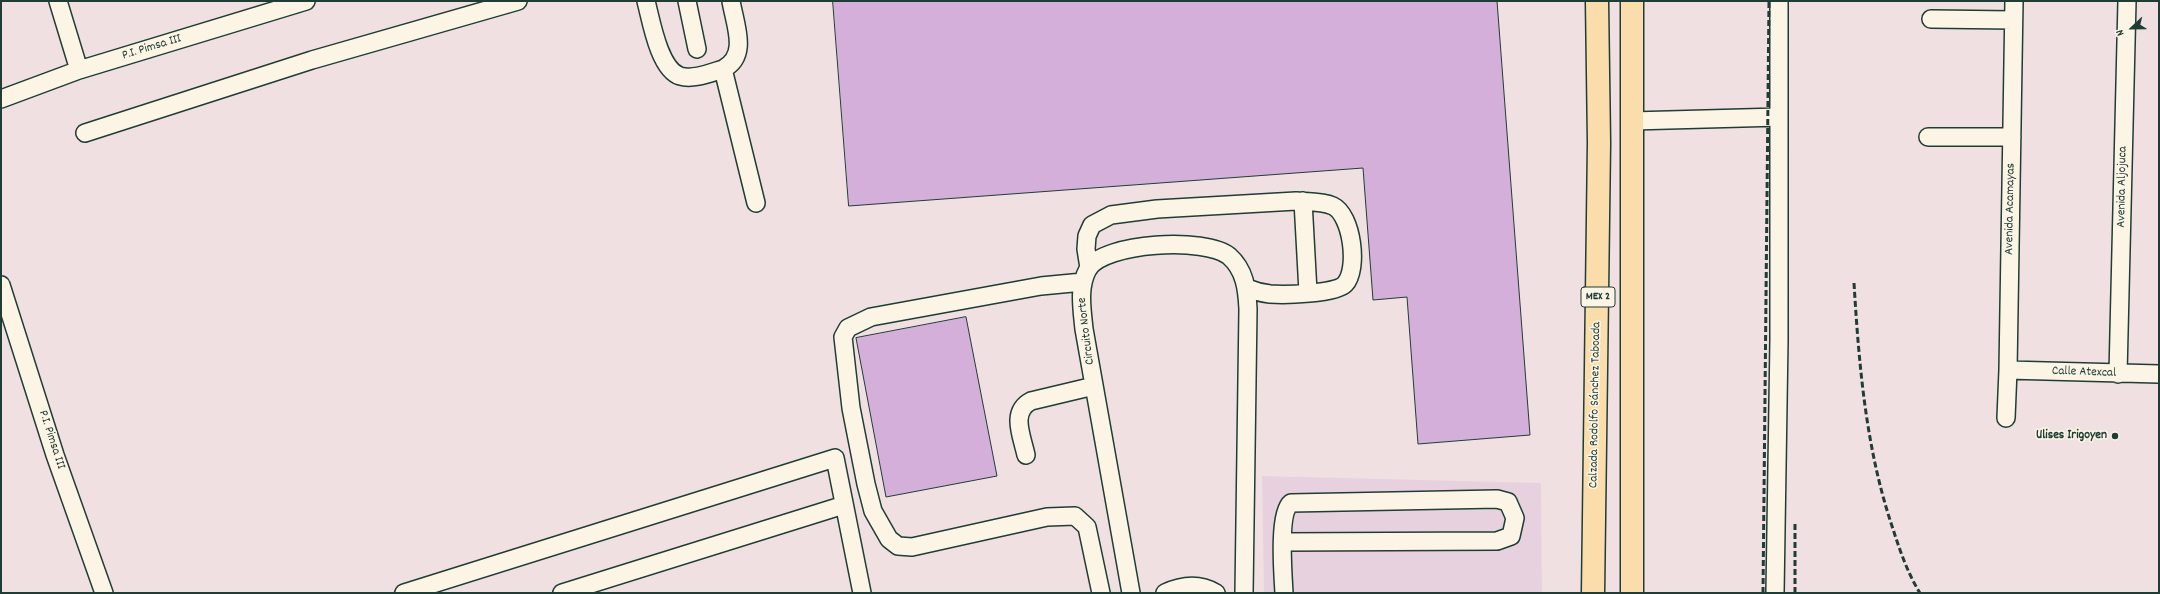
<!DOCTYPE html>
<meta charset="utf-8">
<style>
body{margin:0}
#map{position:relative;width:2160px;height:594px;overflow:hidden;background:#f0e0e1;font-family:Dekko,sans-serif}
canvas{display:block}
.frame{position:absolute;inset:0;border:2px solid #1f3d34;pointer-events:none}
.north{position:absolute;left:2112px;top:8px;width:40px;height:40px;-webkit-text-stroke:3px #fcf5e5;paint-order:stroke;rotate:248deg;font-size:11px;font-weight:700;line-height:16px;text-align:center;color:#1f3d34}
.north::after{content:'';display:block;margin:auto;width:14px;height:18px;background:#1f3d34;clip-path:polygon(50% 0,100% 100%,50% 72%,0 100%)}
</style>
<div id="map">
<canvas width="2160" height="594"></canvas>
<div class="frame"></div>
<div class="north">N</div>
</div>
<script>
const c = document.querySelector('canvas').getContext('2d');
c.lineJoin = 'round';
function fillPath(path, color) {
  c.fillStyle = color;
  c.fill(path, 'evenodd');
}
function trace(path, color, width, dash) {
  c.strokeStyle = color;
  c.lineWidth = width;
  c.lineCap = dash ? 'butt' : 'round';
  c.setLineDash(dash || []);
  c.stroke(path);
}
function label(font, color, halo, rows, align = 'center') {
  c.font = font + ' Dekko,sans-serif';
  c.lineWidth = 3;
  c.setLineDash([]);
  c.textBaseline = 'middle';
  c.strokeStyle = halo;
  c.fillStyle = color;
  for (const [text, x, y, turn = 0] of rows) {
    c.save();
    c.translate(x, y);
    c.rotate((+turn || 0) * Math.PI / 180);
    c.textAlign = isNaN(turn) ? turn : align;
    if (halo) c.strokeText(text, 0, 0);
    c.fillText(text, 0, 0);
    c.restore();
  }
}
fillPath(new Path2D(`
 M1262,476L1541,483L1542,593H1264Z`), '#e7d1df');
const building = new Path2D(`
 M833,1H1497L1530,435L1418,444L1407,297L1373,300L1363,168L849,206Z
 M966,317L997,476L886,497L856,338Z`);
fillPath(building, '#d3afd9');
trace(building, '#1f3d34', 1);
const minor = new Path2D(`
 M58,1L79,70
 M646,1C651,20 659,69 680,76C693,80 710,73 723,69L756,203
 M687,1L697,49
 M1931,19L2013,20
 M723,69C749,56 735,25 731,1
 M1,99L79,70L306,1
 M1632,121L1779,117
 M85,133L312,60L518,1
 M1928,137H2012
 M1303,201L1308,292
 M1089,268L1086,249L1087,236L1092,225L1111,215L1157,209L1296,201C1308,202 1322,201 1333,206C1352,215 1359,269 1345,284C1336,294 1284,295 1270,294C1262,293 1254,291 1247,288
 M1083,282L1041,286L871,317L848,328L843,337L851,408L866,484L873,511L889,539L898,546L912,547L1047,517L1075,516L1087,527L1101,593
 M1,285L55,455L104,593
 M2008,370L2159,374
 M2118,374L2127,1
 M2006,418L2008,370L2014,1
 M1026,455C1022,436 1010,412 1031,401L1094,386
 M404,593L835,458L862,593
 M562,593L844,505
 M1131,593L1084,329C1082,309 1078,287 1088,269C1104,242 1206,237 1229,256C1245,270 1247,289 1248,309L1244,593
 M1165,593C1182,585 1199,583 1216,593
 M1284,593C1283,575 1278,513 1291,503L1497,499L1508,502L1515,518L1511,536L1497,541L1284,542
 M1775,593L1779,340V1`);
const major = new Path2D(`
 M1593,593L1599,143L1597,1
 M1632,593V1`);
trace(minor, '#1f3d34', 20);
trace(major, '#1f3d34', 25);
trace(minor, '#fcf5e5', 17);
trace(major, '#fbddab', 22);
trace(new Path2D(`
 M1854,283C1859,366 1866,450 1893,529C1900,551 1908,574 1920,593
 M1763,593L1769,1
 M1795,593V521`), '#1f3d34', 3, [6, 3]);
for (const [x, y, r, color] of [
 [2115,436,4,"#1f3d34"]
]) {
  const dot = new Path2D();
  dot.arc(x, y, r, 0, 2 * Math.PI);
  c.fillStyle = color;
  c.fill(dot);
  trace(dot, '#fcf5e5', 1.5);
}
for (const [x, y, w] of [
 [1598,297,34]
]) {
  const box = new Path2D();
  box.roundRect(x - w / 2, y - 10, w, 20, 3);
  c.fillStyle = '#fcf5e5';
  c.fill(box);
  trace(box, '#1f3d34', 1);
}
label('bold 12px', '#1f3d34', null, [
 ["MEX 2",1598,297]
]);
label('13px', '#1f3d34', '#fcf5e5', [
 ["P.I. Pimsa III",152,48,-17],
 ["Avenida Aljojuca",2123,187,-89],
 ["Avenida Acamayas",2011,209,-89],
 ["Circuito Norte",1087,331,-97],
 ["Calle Atexcal",2084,373,2],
 ["Calzada Rodolfo Sánchez Taboada",1596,405,-89],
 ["P.I. Pimsa III",51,440,72]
]);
label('bold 13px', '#1f3d34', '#fcf5e5', [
 ["Ulises Irigoyen",2107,436]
], 'right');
</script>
